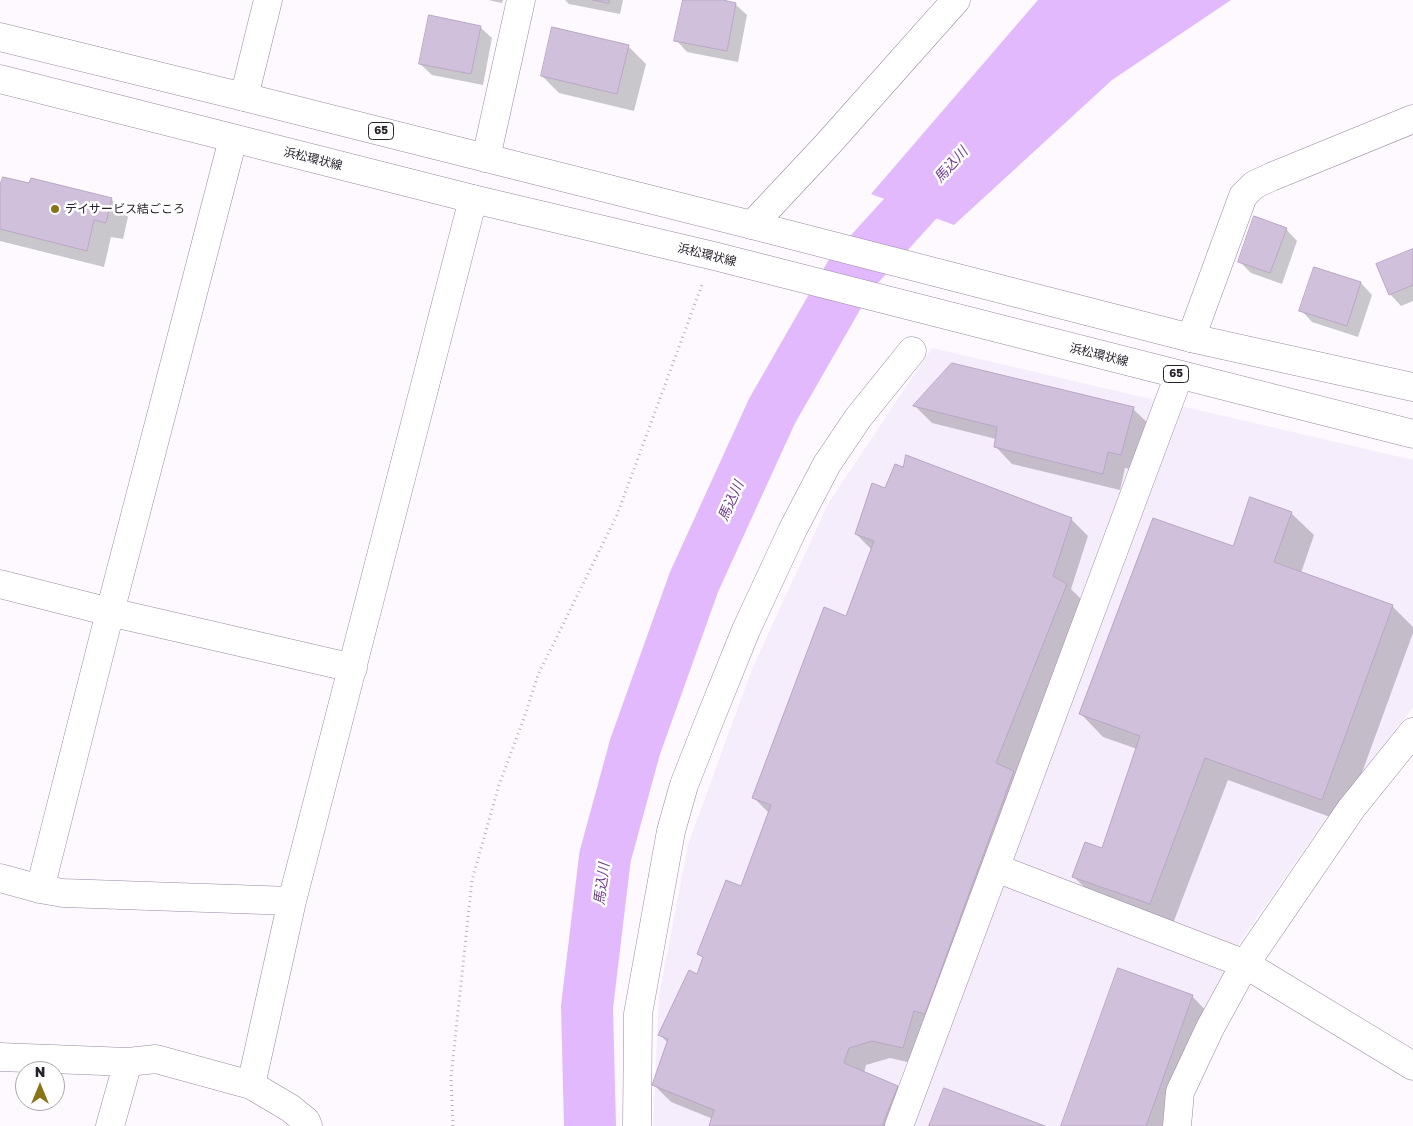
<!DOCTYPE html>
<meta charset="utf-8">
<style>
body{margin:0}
#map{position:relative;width:1413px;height:1126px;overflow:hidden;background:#fdf9ff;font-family:"Golos Text",sans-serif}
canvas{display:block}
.north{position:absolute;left:15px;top:1061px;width:50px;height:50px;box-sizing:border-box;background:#fff;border:1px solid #a9a7ab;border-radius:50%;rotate:0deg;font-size:14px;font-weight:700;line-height:20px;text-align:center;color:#28222d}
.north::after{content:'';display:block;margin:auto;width:18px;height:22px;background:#877517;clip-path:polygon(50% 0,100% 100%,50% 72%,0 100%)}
</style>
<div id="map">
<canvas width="1413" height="1126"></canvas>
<div class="north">N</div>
</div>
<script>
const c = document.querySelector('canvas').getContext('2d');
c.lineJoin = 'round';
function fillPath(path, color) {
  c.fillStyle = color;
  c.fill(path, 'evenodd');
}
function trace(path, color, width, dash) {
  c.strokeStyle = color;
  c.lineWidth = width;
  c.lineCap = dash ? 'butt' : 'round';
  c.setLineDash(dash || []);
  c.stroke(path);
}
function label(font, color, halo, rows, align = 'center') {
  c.font = font + ' "Golos Text","Noto Sans JP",sans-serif';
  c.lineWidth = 5;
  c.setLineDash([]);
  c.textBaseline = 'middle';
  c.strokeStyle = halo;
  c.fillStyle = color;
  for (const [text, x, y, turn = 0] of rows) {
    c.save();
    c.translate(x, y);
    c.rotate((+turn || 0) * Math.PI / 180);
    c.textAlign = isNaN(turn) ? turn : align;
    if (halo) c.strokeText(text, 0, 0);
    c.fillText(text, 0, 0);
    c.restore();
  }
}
fillPath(new Path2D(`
 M932,348L1413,460V707L1311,840L1240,942L1166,1094L1162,1126H653L659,996L688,845L752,669L829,502Z`), '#f6edfc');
fillPath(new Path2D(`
 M1038,0H1231L1112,80L954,225L871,194Z`), '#e3b9fd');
fillPath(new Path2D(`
 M488,0H503L502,3Z
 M565,0H623L620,14L569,4Z
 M684,0H716L735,4L747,15L738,62L687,52L676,40Z
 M480,27L492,38L483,85L432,75L420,64Z
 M628,46L646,64L634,111L559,93L542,76Z
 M0,188L111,199L128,217L123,239L111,237L104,267L0,241Z
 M1286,229L1297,241L1282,284L1251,273L1240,262Z
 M1413,250V301L1401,306L1390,294Z
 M1315,268L1361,283L1372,295L1358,337L1312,322L1301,310Z
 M915,406L1133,409L1151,426L1138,471L1125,468L1120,490L1012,464L995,446L996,439L932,423Z
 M886,490L1071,519L1088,536L1071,589L1084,602L920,1065L890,1058L866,1065L864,1073L897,1087L914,1105L906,1126H710L713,1119L671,1102L654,1085L668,1043L660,1035L697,975L704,959L699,954L741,887L769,813L754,798L846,617L872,550L856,534Z
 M1291,513L1314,535L1301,573L1392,606L1413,627V633L1344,822L1228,780L1172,926L1096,899L1073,876L1102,850L1137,749L1103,737L1081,714L1233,548Z
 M1192,996L1209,1014L1169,1126H1062Z`), '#0003');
trace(new Path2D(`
 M590,1126L587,1007L605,857L635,747L694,582L772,411L850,275L958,156`), '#e3b9fd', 52);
const building = new Path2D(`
 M593,0H609V3Z
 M683,0H723L736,3L727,51L674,41Z
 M429,15L481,26L471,74L419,64Z
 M552,27L629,45L617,94L541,76Z
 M3,177L29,183L31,178L112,198L106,223L94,220L87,251L0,229V185Z
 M1254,216L1287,228L1270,273L1238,262Z
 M1413,249V285L1389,295L1376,264Z
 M1314,267L1361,282L1347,326L1299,311Z
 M952,363L1134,407L1121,455L1108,452L1103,474L994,447L997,427L913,406Z
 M906,455L1072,518L1053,576L1067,584L996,763L1014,771L925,1014L914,1011L903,1048L872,1041L849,1048L844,1063L898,1086L882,1126H709L714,1110L652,1085L668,1039L658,1035L689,970L697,974L703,957L697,954L726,880L741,886L771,805L752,798L824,607L846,616L874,541L855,534L872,483L885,488L895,464L903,467Z
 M1250,497L1292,512L1274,562L1393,605L1322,800L1205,758L1150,904L1072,877L1085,842L1102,848L1140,736L1079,714L1153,518L1233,546Z
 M1118,968L1193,995L1146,1126H1061Z
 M944,1088L1045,1126H929Z`);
fillPath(building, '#d1c0dc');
trace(building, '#b8a7c3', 1);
const minor = new Path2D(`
 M244,97L268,0
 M486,158L521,0
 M752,225L827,145L956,0
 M1191,338L1243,196L1254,185L1271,177L1413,119
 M0,584L110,612L353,668
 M996,868L1245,964L1413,1066
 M0,878L40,889L110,612L233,139
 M40,889L63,893L292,901
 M0,1057L128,1062L156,1059L251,1085L290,1108L306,1121L308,1126
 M251,1085L292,901L473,199
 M110,1126L128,1062
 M637,1126L638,1014L671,831L684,785L710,719L746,630L793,529L827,464L858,418L912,351
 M899,1126L1179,375
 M1177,1126L1180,1092L1210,1028L1245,964L1351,809L1413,732`);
const major = new Path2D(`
 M0,37L244,97L752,225L1191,338L1413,387
 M0,79L473,199L714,256L1413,434`);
trace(minor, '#9a89a4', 29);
trace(major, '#9a89a4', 29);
trace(new Path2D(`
 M453,1126L451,1078L472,880L499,785L524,718L538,675L617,515L703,282`), '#b7b3ba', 3, [1, 4]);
trace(minor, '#fff', 28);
trace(major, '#fff', 28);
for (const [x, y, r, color] of [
 [55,209,5,"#877517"]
]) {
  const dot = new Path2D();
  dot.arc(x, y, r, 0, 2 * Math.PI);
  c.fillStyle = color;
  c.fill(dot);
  trace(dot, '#fff', 2);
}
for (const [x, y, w] of [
 [381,131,25],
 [1176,374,25]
]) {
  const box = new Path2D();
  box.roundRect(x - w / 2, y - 8.5, w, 17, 4);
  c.fillStyle = '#fff';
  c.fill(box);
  trace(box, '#28222d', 1);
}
label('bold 11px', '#28222d', null, [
 ["65",381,131],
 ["65",1176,374]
]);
label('12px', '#28222d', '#fff', [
 ["浜松環状線",313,159,14],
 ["浜松環状線",707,255,14],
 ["浜松環状線",1099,355,14]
]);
label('12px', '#28222d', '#fff', [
 ["デイサービス結ごころ",65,209]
], 'left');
label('italic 14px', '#6f3c8b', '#fff', [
 ["馬込川",951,165,-48],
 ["馬込川",731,501,-66],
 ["馬込川",602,884,-83]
]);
</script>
